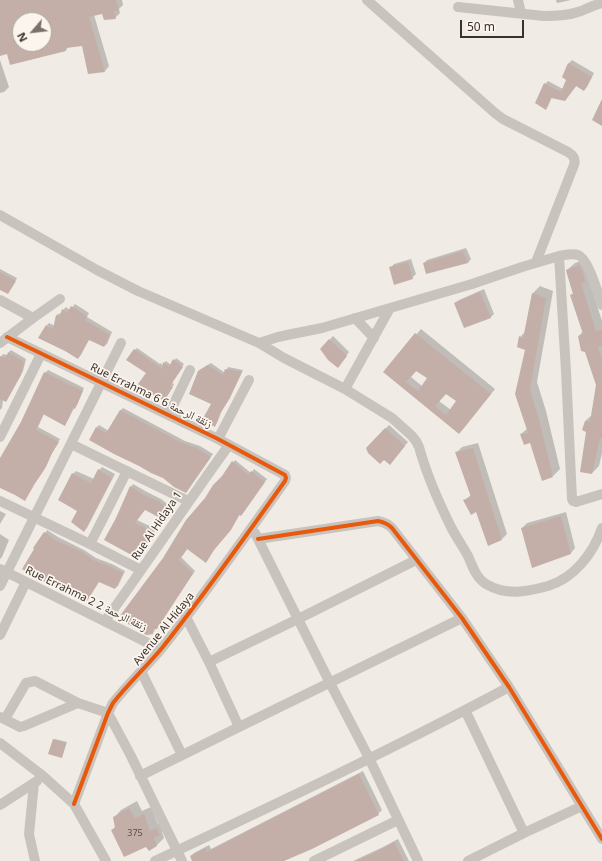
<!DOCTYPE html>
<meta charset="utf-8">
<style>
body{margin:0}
#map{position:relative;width:602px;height:861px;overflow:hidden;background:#f0ebe5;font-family:"Noto Sans",sans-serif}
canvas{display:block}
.north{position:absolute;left:12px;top:12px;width:40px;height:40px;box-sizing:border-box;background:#fbf5ee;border:1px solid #aea6a0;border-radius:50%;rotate:242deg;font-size:11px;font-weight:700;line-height:16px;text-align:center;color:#3b302b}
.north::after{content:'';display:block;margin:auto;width:14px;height:18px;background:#7a716c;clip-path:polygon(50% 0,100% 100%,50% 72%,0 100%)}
.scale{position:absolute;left:460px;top:20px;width:64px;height:18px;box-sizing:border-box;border:2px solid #3b302b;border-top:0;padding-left:5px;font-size:12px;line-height:14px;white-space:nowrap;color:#3b302b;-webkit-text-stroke:3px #fbf5ee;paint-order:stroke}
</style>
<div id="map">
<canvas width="602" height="861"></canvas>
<div class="north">N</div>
<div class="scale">50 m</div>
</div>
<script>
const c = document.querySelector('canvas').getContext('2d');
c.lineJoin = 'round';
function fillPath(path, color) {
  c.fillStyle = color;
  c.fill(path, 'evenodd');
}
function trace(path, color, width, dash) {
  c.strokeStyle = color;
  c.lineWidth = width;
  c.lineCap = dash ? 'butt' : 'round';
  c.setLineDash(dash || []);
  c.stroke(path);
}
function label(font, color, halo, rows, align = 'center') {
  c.font = font + ' "Noto Sans","Noto Naskh Arabic",sans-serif';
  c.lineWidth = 3.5;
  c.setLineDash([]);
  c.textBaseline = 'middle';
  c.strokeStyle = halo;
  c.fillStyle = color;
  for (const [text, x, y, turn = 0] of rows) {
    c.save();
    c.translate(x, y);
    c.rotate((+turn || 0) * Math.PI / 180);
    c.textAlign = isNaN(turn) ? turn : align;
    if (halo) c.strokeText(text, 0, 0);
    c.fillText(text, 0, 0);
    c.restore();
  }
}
fillPath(new Path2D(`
 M0,0H122L123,5L119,9L120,13L115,18L103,13L94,15L109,66L105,71L83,45L69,46L66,50L8,53L0,55ZM20,20H44V44H20Z
 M556,0H571L557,3Z
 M0,60L9,87L4,92L0,93Z
 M572,60L594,73L587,87L584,90L577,85L565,100L552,97L548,106L546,109L545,84L548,81L563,89L567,79L563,77L569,63Z
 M466,248L471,259L468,263H424L427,260Z
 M411,259L416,274L412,278L390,268L394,264Z
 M587,259L588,277L602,321V453L599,466L592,473L587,432L585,421L592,415L597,385L586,351L579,336L583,331L571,295L574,293L567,270L575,263Z
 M0,269L17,278L10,290L0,289Z
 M540,286L553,291L537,382L546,411L560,469L553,476L530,441L521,434L528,428L526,350L518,346L520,337L526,331L533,293Z
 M484,289L494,314L490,318L455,303L459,300Z
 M75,304L89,313L87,317L112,332L107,344L104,346L89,339L81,355L78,358L47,325L49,323L55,326L57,315L60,313L62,314L63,310L66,307L70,310Z
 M421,329L495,389L464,428L459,433L384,372ZM417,370L429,378L422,386L411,377ZM446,393L458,400L451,410L439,401Z
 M333,336L349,352L341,363L321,349Z
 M137,348L160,364L161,363L163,366L164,363L166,361L171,365L176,358L184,364L172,383L174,384L166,398L164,400L135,350Z
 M11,350L26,359L23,371L8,398L6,401L3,400L2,408L0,410V358L3,354L8,355L9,352Z
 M211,363L225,373L228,367L243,370L230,398L222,410L217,423L215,425L212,404L199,371L201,369Z
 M48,370L84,388L77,405L74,408L67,422L44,414L38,427L60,439L53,451L46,467L36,481L0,487V460L21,422L45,373Z
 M123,408L185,441L200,446L213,454L188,489L90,440L97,427L99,425L109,431L120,411Z
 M389,425L408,442L393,460L367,448Z
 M478,443L507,534L502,539L477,511L465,500L472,494L457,452L462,447Z
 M235,460L251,473L254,469L267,479L243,513L240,514L233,526L216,547L206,561L188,548L181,557L195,571L159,625L155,628V630L153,633L147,629L132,625L223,476Z
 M102,467L115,474L87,528L84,531L78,511L73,474L76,471L94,479L99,470Z
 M133,484L147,492L161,499L174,509L168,518L145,509L137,520L156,529L139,555L117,519L131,487Z
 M0,511L6,514L0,524Z
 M566,512L575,548L570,554L522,528L527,523Z
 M47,530L58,537L84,550L96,558L112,564L125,571L118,586L115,588L35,548Z
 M0,534L9,540L2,557L0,559Z
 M54,739H55L67,742L62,757Z
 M363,771L382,810L378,814L282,861H193L191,856L194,853L209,845L211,849Z
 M137,801L142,811L151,807L158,824L163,821L167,827L162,832L164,838L157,845L147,846L112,830L116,826L114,818L121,810Z
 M398,839L409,861H353L383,847Z`), '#0003');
fillPath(new Path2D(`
 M0,0H116L119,11H114L116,19L104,20L102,14L89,17L105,72L88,74L82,46L66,48V51L10,65L7,54L0,56ZM20,20H44V44H20Z
 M568,63L592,77L584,91L576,86L565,101L551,98L546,110L535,103L544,83L561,92L566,80L562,77Z
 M602,99V126L592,120Z
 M463,251L468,263L426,274L423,263Z
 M408,262L413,279L394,285L389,267Z
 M579,265L583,272L585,282L581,283L596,331L602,330V345L598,347L602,360V439L600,438L592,474L580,472L586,432L582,430L585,421L590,422L596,385L585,352L581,351L578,336L583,334L570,295L573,294L567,274L566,270Z
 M0,272L16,281L8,294L0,290Z
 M480,292L491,318L464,328L454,303Z
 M532,293L546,298L530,390L539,419L553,477L542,481L530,443L524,445L520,434L528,433L515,394L525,350L517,347L519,336L523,339Z
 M71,306L87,316L85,320L110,335L104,347L89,340L78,359L65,351L38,338L46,325L53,329L56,315L60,316L62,309L67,313Z
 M415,333L491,394L459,434L383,372ZM416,371L427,378L418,391L406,382ZM446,394L456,401L446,415L435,406Z
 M329,339L347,356L338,368L328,360L320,349Z
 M134,349L158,366V365L162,369L163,362L169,367L173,359L183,367L170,386L173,387L164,401L151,394L138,384L146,373L126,360Z
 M8,352L24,362L21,375L6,402L0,399V356L6,358Z
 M208,365L223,375L225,369L242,372L228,401L220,414L215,427L202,420L211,404L189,394L198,371Z
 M44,372L83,391L75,409L73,408L65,426L43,414L36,430L59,442L51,455L44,470L34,485L25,501L15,495L0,488V458L21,422Z
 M120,410L182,443L197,448L211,457L186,493L174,487L163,478L151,473L139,466L114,454L89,440L96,427L106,433Z
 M385,428L405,446L390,465L384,460L380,464L368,453L366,448Z
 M473,448L502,540L488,546L476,512L471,515L463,500L471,497L455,452Z
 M232,461L248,475L251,471L265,482L241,516L239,515L231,530L214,550L206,563L187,549L183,555L179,560L193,573L157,629H153V634L147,635L144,634L146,629L131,626L119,617L163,558L186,520L205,498L213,485L222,476Z
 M98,469L112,478L84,532L71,522L77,511L58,500L72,473L91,483Z
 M130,486L144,495L158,501L172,512L166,521L145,510L135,523L155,532L137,558L104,540L116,518Z
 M561,516L571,554L532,568L521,528Z
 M44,532L55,540L82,552L93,560L109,566L123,573L115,589L99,582L87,601L34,577L22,569L34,549L33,548Z
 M53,739L66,743L62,758L48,754Z
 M359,774L379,815L312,849L284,861H192L190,856L206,848L207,852Z
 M129,808L135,818L144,814L150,831L156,828L160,835L154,838L157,846L149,851L146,847L124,857L111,830L115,828L113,817Z
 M394,842L404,861H356L378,851Z`), '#c3afa7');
trace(new Path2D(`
 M367,0L495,113L503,119L568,152C573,155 576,159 574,165L536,262
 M518,0L521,13
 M458,7L544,16C555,16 567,16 578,12C586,9 594,5 602,3
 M0,215L97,270L138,291L259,343L284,358L345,389L392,418L411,435L416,441L419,447C427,476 439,503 452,529C457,538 463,547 468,556C472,565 476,578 486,584C506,596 526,592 548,586C574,578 593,554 602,528
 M559,256C565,255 572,253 578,255C588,258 598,294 602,305
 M0,300L33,318
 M355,318L374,338
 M7,337L218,439L285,475L286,478L285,481C245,537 205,594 162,648C146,667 128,684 113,703L108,713L74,804
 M0,343L33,318L60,299
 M259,343L278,337L292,334L322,328L472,284L522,267L559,256L566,371L572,499L573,501L576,502L602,494
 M345,389L390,308
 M169,414L190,370
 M0,437L41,354
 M218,439L249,380
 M71,444L188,501
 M0,501L90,544L141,570
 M255,533L330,683L369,758L418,861
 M258,539L378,521C384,522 388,524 392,528L462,618L509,687L602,839
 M90,544L127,471
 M0,569L160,649
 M0,586L121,343
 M186,617L209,662L239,727
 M105,621C147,563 187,503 229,445
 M0,635L26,582
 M209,662L298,619L416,560
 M141,671L182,755
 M465,710L524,833
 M0,717L20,727L24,726L78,703
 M5,719L26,683L35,681L78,703L108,713L131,756L182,861
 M0,743L43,776L74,804L106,861
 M140,776L239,727L462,618
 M34,783L29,834L35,861
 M0,805L37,781
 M155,861C274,805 393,749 509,687
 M314,861L398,820
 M468,861L524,833L582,806`), '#c9c3be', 10);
trace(new Path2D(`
 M7,337L218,439L285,475L286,478L285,481C245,537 205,594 162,648C146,667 128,684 113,703L108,713L74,804
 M258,539L378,521C384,522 388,524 392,528L462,618L509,687L602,839`), '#e8590c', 4);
label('9px', '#5d504a', null, [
 ["375",135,833]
]);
label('11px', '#3b302b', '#fbf5ee', [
 ["Rue Errahma 6 6 زنقة الرحمة",151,396,26],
 ["Rue Al Hidaya 1",157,526,-56],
 ["Rue Errahma 2 2 زنقة الرحمة",86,599,26],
 ["Avenue Al Hidaya",164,629,-51]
]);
</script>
